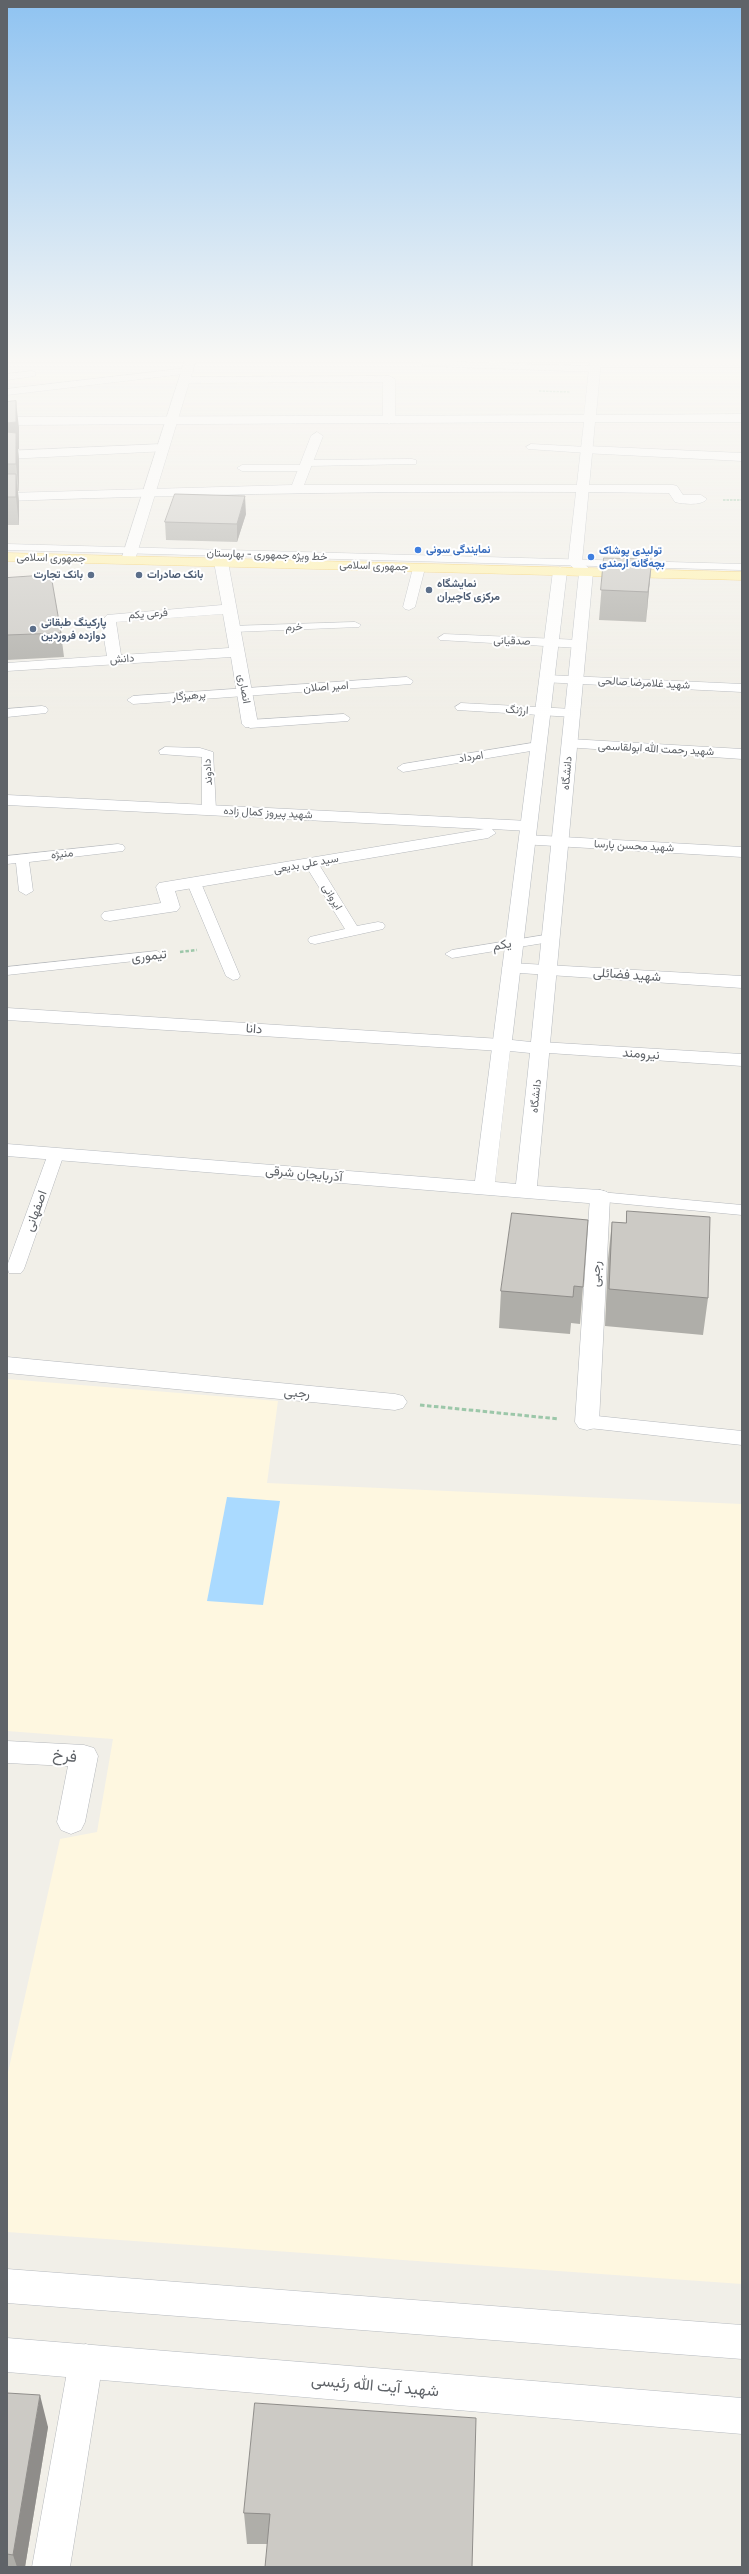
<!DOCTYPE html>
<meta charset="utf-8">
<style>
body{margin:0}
#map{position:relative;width:749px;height:2574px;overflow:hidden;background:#f1efe8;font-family:Cabin,sans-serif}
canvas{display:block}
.frame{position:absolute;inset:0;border:8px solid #5f6368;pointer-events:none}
</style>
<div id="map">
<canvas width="749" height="2574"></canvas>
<div class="frame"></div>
</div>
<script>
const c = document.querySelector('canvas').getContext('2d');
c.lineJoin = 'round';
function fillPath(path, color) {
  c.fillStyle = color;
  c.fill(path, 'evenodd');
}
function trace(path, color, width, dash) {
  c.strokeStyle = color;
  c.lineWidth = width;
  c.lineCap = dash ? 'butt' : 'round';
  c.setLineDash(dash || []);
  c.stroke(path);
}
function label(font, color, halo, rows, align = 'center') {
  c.font = font + ' Cabin,Vazirmatn,sans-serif';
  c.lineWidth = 4;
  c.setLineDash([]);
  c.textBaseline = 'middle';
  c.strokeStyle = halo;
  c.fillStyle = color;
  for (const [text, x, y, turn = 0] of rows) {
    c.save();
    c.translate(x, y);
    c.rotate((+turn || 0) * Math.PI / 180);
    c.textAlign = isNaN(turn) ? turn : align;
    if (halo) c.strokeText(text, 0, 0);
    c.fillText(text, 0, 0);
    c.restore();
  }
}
fillPath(new Path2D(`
 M7,1379L278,1401L267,1483L742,1504V2284L7,2232V2077L60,1839L97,1832L113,1739L7,1731Z`), '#fef7e0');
fillPath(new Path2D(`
 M227,1497L280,1501L263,1605L207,1601Z`), '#aadaff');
const service = new Path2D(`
 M32,371L35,372V376L7,380V374Z
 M531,444L587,447L592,450L587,453L528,449L526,447Z
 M412,459L416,460V464L308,466V470L304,471H242L237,468L242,465H303V461L307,460Z
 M7,544L742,564V570L7,550Z
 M419,565L425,568L415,607L409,610L405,609L403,607L413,568Z
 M355,622L361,625L359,627L233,632L227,629L233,626Z
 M444,634L580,640L586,644L580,648L440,640L438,638Z
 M407,677L413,681L411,684L133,704L127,700L133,696Z
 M461,703L573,709L579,713L573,717L457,710L455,707Z
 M42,706L46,707L48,710L46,713L7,717V709Z
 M344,714L350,718L348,721L250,728L244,724L250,720Z
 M538,742L544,746L543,749L403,772L397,768L403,764Z
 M165,747L200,748L213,752L216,810L214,813H204L202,810V757L160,754L159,751Z
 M118,844L123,845L125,848L123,851L29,862L33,891L26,895L19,891L16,863L7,864V856Z
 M311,859L318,863L357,926L378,922L383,923L385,926L383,929L315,944L310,943L308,940L310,937L345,929L304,863Z
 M194,879L201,883L240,976L238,979L233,980L226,976L187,883Z
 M551,934L558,938L556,941L452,958L445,954L452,950Z
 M157,951L164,955L162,958L7,975V967Z
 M56,1149L64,1154L24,1269L21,1273H9L7,1266L48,1154Z
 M600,1192L742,1205V1215L594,1201L591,1197L594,1193Z
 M587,1415L742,1431V1445L580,1427L577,1422L580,1417Z`);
const minor = new Path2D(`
 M427,361L591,366V362L595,361H742V367H599V371L595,372L423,366V362Z
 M188,368L194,371L192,373L7,395V389Z
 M389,376L395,379V420L389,424L383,420V382L185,383L179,380L185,377Z
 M317,432L323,436L304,485H673L677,486L683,495H701L707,499C702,506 682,504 675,502L669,493C448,490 228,493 7,501V493L292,485L311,436Z
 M163,444L169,448L167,451L7,459V451Z
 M587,446L742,453V461L583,453L581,450Z
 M221,558L228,562L258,724L255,727H245L242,724L231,657L7,671V663L107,656L101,621L107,615L222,605L214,562ZM223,614L229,648L121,655L116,622Z
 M547,675L742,684V692L542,682L540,679L542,676Z
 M570,739L742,749V759L565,747L562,744L565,741Z
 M7,795L529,821L537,826L529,831L492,829L496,833L488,838L175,891L180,907L177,911L110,921L104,920L101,916L104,912L161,903L156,887L159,883L165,882L484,829L7,805Z
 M527,835L742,847V857L521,844L519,840L521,836Z
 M511,963L742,976V988L505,972L502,968L505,964Z
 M7,1008L501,1039L508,1041L511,1045L508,1049L501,1051L7,1020Z
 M541,1042L742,1054V1066L534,1052L531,1048L534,1044Z
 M600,1190L607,1192L610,1197L599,1422L595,1428L587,1430L579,1428L575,1422L590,1197L593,1192Z
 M7,1357L395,1394L403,1396L407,1402L403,1408L395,1410L7,1373Z
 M7,1741L84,1745L94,1748L98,1756L85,1822L81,1830L71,1834L61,1830L57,1822L68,1766L7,1763Z
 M86,2344L98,2349L103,2361L70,2567H32L69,2361L74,2349Z`);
const tertiary = new Path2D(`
 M185,360H196L135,560L133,563H123L121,560Z`);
const secondary = new Path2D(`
 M590,360H601L596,415L742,414V422H595L582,562L593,572L537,1186L600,1190L607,1192L610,1197L607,1202L600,1204L7,1156V1144L475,1181L553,571L560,567L567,571L512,1040L531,1042L579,573L568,563L584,422L7,425V417L584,415ZM510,1051L530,1053L516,1184L495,1182Z
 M7,2269L742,2325V2359L7,2303Z
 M7,2338L742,2398V2434L7,2372Z`);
const primary = new Path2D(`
 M7,553L742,572V580L7,561Z`);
trace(service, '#b5b8bc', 1);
trace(minor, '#b5b8bc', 1);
trace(tertiary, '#b5b8bc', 1);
trace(secondary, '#b6babf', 1);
trace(primary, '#f2c960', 1);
trace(new Path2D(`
 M539,391L570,392
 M723,500H742`), '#9cc7a9', 1.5, [2.5, 1]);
trace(new Path2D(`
 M180,952L197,950`), '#9cc7a9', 2.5, [3.5, 2]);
trace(new Path2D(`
 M420,1405L559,1419`), '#9cc7a9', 3, [4.5, 2.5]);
fillPath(service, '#fff');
fillPath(minor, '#fff');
fillPath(tertiary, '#fff');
fillPath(secondary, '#fff');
fillPath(primary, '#fff2af');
fillPath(new Path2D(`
 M7,402L19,428V449H18L19,460V491H18L19,502V525H7Z
 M246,514L237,542L166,540L165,522Z
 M604,558L652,559L646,622L599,620Z
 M7,578L61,633L64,657L7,660Z
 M627,1211L708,1298L703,1335L605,1326L608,1259L612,1222L626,1223Z
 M512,1213L583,1287L580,1324L571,1323L570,1334L499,1328L501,1291Z
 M7,2393L48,2427L25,2567H7Z
 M255,2403L472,2567L267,2544H247L244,2513Z`), '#afaea9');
fillPath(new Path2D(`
 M16,401L19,428V449H18L19,460V491L16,464L7,450V423Z
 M16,474L19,502V525L16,497Z
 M245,496L246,514L237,542V524Z
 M652,559L649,588L646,622L648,592Z
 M40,2395L48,2427L25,2567H17L13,2555Z`), '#8f8d8a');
const building = new Path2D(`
 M16,401V422L7,423V402Z
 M7,432L16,433V464H7Z
 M7,474H16V497H7Z
 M175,494L245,496L237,524L165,522Z
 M604,558L652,559L648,592L601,590Z
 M51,575L61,633L7,635V578Z
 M627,1211L710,1217L708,1298L609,1289L612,1222L626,1223Z
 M512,1213L588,1220L583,1287L574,1286L573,1297L501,1291Z
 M7,2393L40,2395L13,2555L7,2554Z
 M255,2403L476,2418L472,2567H265L270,2514L244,2513Z`);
fillPath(building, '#cccac5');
trace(building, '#8f8d8a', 1);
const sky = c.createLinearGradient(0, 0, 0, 721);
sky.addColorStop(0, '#8fc3f1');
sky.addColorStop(0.5, '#f9f8f5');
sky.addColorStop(1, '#f9f8f500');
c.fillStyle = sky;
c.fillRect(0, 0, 749, 721);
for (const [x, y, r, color] of [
 [418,550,4,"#3f7fe0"],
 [591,557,4,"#3f7fe0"],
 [91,575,4,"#5c6f8a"],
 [139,575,4,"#5c6f8a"],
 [429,590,4,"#5c6f8a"],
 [33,629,4,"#5c6f8a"]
]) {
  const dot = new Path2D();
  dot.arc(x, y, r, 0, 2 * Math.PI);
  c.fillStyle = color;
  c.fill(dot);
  trace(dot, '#fff', 1.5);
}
label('bold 11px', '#366cbe', '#fff', [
 ["نمایندگی سونی",426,550],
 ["تولیدی پوشاک",599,551],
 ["بچه‌گانه ارمندی",599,564]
], 'left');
label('11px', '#5f6368', '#fff', [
 ["خط ویژه جمهوری - بهارستان",267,555,2],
 ["جمهوری اسلامی",51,558,1],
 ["جمهوری اسلامی",374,566,2],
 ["فرعی یکم",148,614,-4],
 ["خرم",294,627,-2],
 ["صدقیانی",512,641,2],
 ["دانش",122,659,-4],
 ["شهید غلامرضا صالحی",644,683,3],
 ["امیر اصلان",326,687,-4],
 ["انصاری",244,689,80],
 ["پرهیزگار",189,696,-4],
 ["ارژنگ",517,710,3],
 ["شهید رحمت الله ابولقاسمی",656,749,3],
 ["امرداد",471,757,-9],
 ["دادوند",208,772,-93],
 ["دانشگاه",567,773,-85],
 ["شهید پیروز کمال زاده",268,813,3],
 ["شهید محسن پارسا",634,846,3],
 ["منیژه",62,854,-6],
 ["سید علی بدیعی",306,864,-10],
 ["ایروانی",332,897,59],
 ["دانشگاه",536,1096,-84]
]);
label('bold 11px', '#4e5e75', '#fff', [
 ["بانک تجارت",83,575,"right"],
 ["بانک صادرات",147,575],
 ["نمایشگاه",437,584],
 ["مرکزی کاچیران",437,597],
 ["پارکینگ طبقاتی",41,623],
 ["دوازده فروردین",41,636]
], 'left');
label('13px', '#5f6368', '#fff', [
 ["یکم",502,945,-10],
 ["تیموری",149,956,-6],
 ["شهید فضائلی",627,975,4],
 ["دانا",254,1029,4],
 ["نیرومند",641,1054,4],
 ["آذربایجان شرقی",304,1174,5],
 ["اصفهانی",36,1211,-70],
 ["رجبی",596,1274,-87],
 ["رجبی",297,1393,5]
]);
label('16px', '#5f6368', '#fff', [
 ["فرخ",65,1756,8],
 ["شهید آیت الله رئیسی",375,2386,5]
]);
</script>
